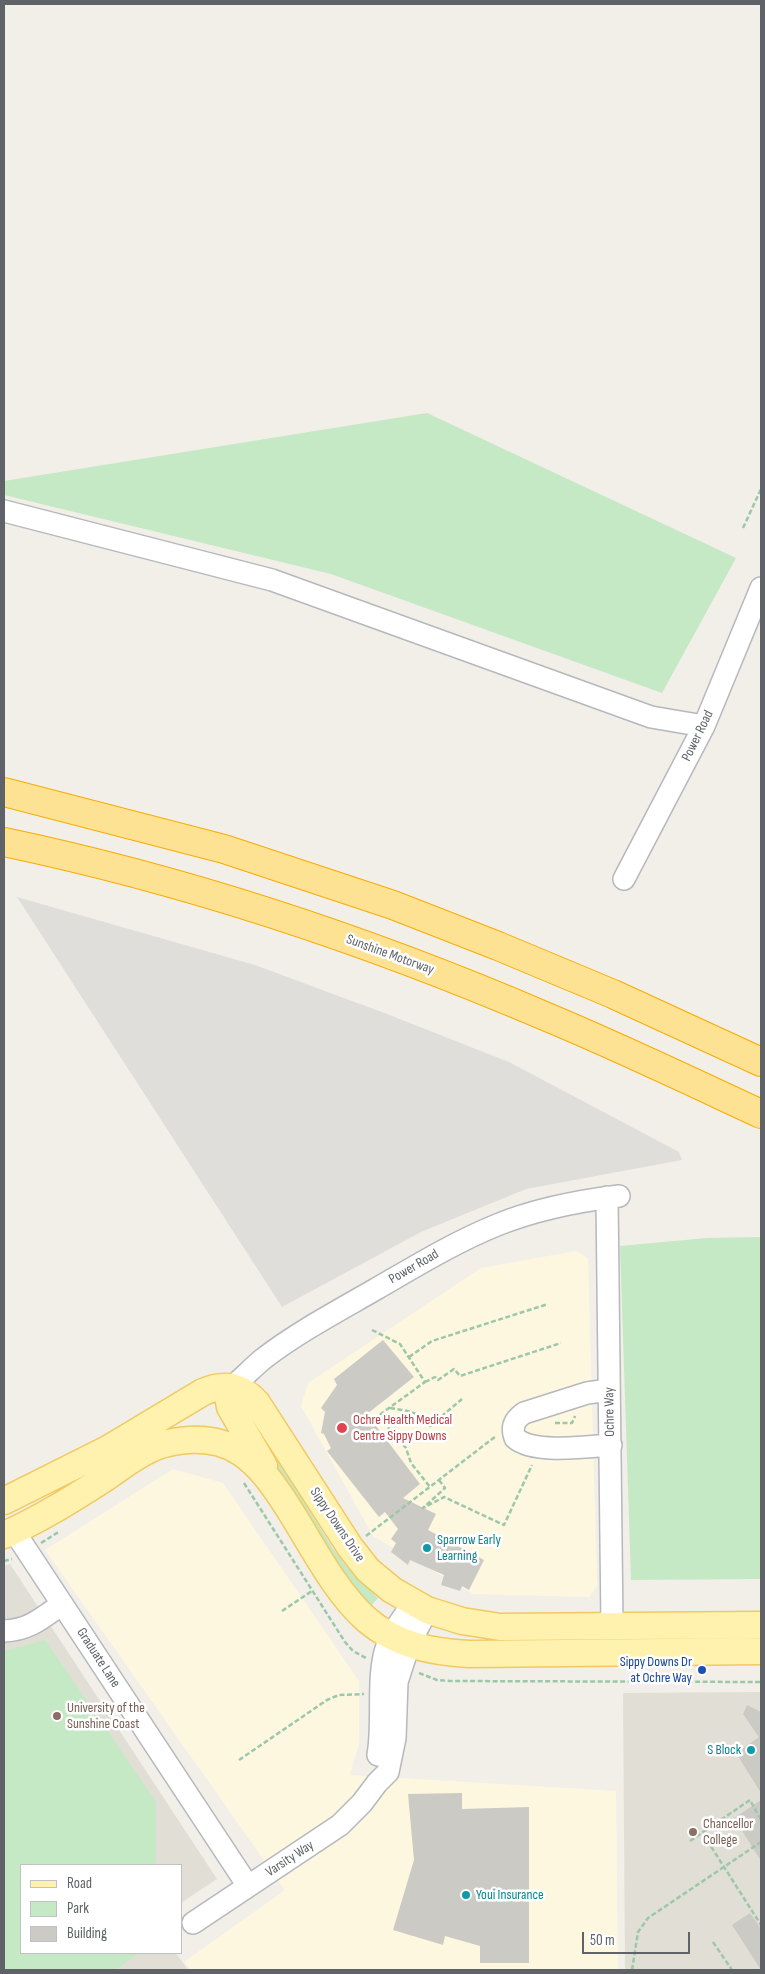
<!DOCTYPE html>
<style>
body{margin:0}
#map{position:relative;width:765px;height:1974px;overflow:hidden;background:#f1efe8;font-family:"Sofia Sans Condensed",sans-serif}
canvas{display:block}
.frame{position:absolute;inset:0;border:5px solid #5f6368;pointer-events:none}
.legend{position:absolute;left:20px;top:1864px;width:162px;height:90px;box-sizing:border-box;background:#fff;border:1px solid #bfc1c3;margin:0;padding:6px 9px;list-style:none;font-size:15px;color:#5f6368}
.legend li{display:flex;align-items:center;gap:10px;height:25px}
.legend b{width:25px;border:1px solid #bfc1c3}
.scale{position:absolute;left:582px;top:1932px;width:108px;height:22px;box-sizing:border-box;border:2px solid #5f6368;border-top:0;padding-left:6px;font-size:15px;line-height:18px;white-space:nowrap;color:#5f6368;-webkit-text-stroke:4px #fff;paint-order:stroke}
</style>
<div id="map">
<canvas width="765" height="1974"></canvas>
<div class="frame"></div>
<ul class="legend">
<li><b style="height:6px;background:#fff2af"></b>Road</li>
<li><b style="height:14px;background:#c5e8c5"></b>Park</li>
<li><b style="height:14px;background:#cccac5"></b>Building</li>
</ul>
<div class="scale">50 m</div>
</div>
<script>
const c = document.querySelector('canvas').getContext('2d');
c.lineJoin = 'round';
function fillPath(path, color) {
  c.fillStyle = color;
  c.fill(path, 'evenodd');
}
function trace(path, color, width, dash) {
  c.strokeStyle = color;
  c.lineWidth = width;
  c.lineCap = dash ? 'butt' : 'round';
  c.setLineDash(dash || []);
  c.stroke(path);
}
function label(font, color, halo, rows, align = 'center') {
  c.font = font + ' "Sofia Sans Condensed",sans-serif';
  c.lineWidth = 5;
  c.setLineDash([]);
  c.textBaseline = 'middle';
  c.strokeStyle = halo;
  c.fillStyle = color;
  for (const [text, x, y, turn = 0] of rows) {
    c.save();
    c.translate(x, y);
    c.rotate((+turn || 0) * Math.PI / 180);
    c.textAlign = isNaN(turn) ? turn : align;
    if (halo) c.strokeText(text, 0, 0);
    c.fillText(text, 0, 0);
    c.restore();
  }
}
fillPath(new Path2D(`
 M576,1251L588,1258L597,1586L589,1597L473,1594L373,1536L301,1406L308,1383L481,1268Z
 M173,1469L223,1483L359,1681V1743L350,1775L616,1791L618,1970H191L184,1962L285,1890L45,1550Z`), '#fef7e0');
fillPath(new Path2D(`
 M17,897L255,965L387,1014L509,1062L679,1152L682,1160L526,1189L421,1232L282,1307Z`), '#e0deda');
fillPath(new Path2D(`
 M10,1564L217,1879L181,1903V1865H21V1953H176L188,1970H4V1566Z
 M761,1692V1970H625L623,1693Z`), '#e1ded6');
fillPath(new Path2D(`
 M427,413L736,558L662,693L331,574L4,495V481Z
 M761,1237V1579L631,1580L620,1246L707,1238Z
 M256,1425L332,1547L347,1567L378,1598L370,1607L355,1592L249,1430Z
 M45,1640L156,1802V1865H21V1953H138L115,1970H4V1651Z`), '#c5e8c5');
fillPath(new Path2D(`
 M383,1340L414,1377L367,1414L420,1484L403,1498L436,1514L428,1530L484,1560L469,1590L462,1586L460,1591L441,1585L444,1575L410,1560L408,1565L391,1552L396,1543L391,1539L398,1529L385,1512L379,1517L327,1451L331,1448L324,1434L321,1433L325,1412L321,1408L337,1385L334,1379Z
 M747,1705L761,1712V1793L736,1753L759,1737L743,1714Z
 M462,1793V1809L529,1807V1963H480V1946L445,1936L443,1945L393,1930L414,1860L408,1794Z
 M761,1800V1861L734,1818Z
 M750,1913L761,1929V1970L732,1925Z`), '#cccac5');
const minor = new Path2D(`
 M4,511L272,580L651,717L704,726
 M624,879L704,726L761,588
 M607,1197L612,1626
 M232,1387C243,1378 252,1368 263,1359C298,1332 338,1311 376,1289C416,1266 455,1242 497,1225C536,1209 578,1201 619,1196
 M609,1390L587,1393L524,1413C514,1420 511,1427 515,1438C533,1454 586,1447 611,1445
 M14,1531L248,1886
 M4,1631C29,1630 41,1619 62,1604
 M378,1755C384,1722 376,1675 387,1646C392,1631 404,1617 413,1603
 M193,1923L340,1825L362,1803L377,1783L388,1772L395,1738L397,1682L409,1645L427,1610`);
const major = new Path2D(`
 M232,1387L228,1396L230,1407L264,1466
 M4,1501L108,1449L203,1392C224,1383 242,1386 257,1403L350,1547L368,1570L392,1590L427,1610L462,1621L500,1627L761,1625
 M4,1535C39,1520 71,1500 102,1480C122,1467 144,1448 168,1443C231,1429 258,1460 289,1509C312,1545 335,1592 367,1620C396,1645 432,1652 469,1654L761,1651`);
const highway = new Path2D(`
 M4,792L224,849L393,905L498,946L613,994L761,1062
 M4,842C190,881 372,942 547,1017C619,1047 690,1081 761,1114`);
trace(minor, '#b5b8bc', 24);
trace(major, '#f2c960', 29);
trace(highway, '#f9ab00', 30);
trace(new Path2D(`
 M743,528L761,489
 M372,1330L400,1344L425,1382L378,1416L406,1448L411,1463L430,1487
 M409,1357L432,1341L548,1304
 M425,1382L435,1377L438,1380L454,1369L460,1376L561,1343
 M390,1408C409,1411 417,1411 430,1426L462,1399
 M555,1423H572L575,1416
 M439,1480L445,1488L423,1508L444,1497L504,1525L532,1465
 M244,1483L345,1642L353,1651L366,1658
 M366,1536L496,1436
 M41,1543L60,1531
 M4,1561L12,1559
 M282,1611L312,1591
 M419,1673L437,1680L450,1681L761,1682
 M239,1760L327,1700L339,1695L364,1694
 M703,1834L761,1925
 M690,1841L750,1800L761,1820
 M713,1942L732,1970
 M632,1970L638,1932L648,1918L761,1842`), '#9cc7a9', 2.5, [5, 2.5]);
trace(minor, '#fff', 21);
trace(major, '#fff2af', 26);
trace(highway, '#fde293', 28);
for (const [x, y, r, color] of [
 [342,1428,6,"#e0444e"],
 [427,1548,5,"#0f9aa8"],
 [702,1670,5,"#1a4fb4"],
 [57,1716,5,"#8d6e63"],
 [751,1750,5,"#0f9aa8"],
 [693,1832,5,"#8d6e63"],
 [466,1895,5,"#0f9aa8"]
]) {
  const dot = new Path2D();
  dot.arc(x, y, r, 0, 2 * Math.PI);
  c.fillStyle = color;
  c.fill(dot);
  trace(dot, '#fff', 2);
}
label('14px', '#5f6368', '#fff', [
 ["Power Road",698,736,-64],
 ["Sunshine Motorway",390,955,20],
 ["Power Road",414,1267,-30],
 ["Ochre Way",610,1412,-91],
 ["Sippy Downs Drive",337,1525,56],
 ["Graduate Lane",98,1658,57],
 ["Varsity Way",290,1859,-33]
]);
label('14px', '#be3a42', '#fff', [
 ["Ochre Health Medical",353,1420],
 ["Centre Sippy Downs",353,1436]
], 'left');
label('14px', '#0d838f', '#fff', [
 ["Sparrow Early",437,1540],
 ["Learning",437,1556],
 ["S Block",741,1750,"right"],
 ["Youi Insurance",476,1895]
], 'left');
label('14px', '#164399', '#fff', [
 ["Sippy Downs Dr",692,1662],
 ["at Ochre Way",692,1678]
], 'right');
label('14px', '#785e54', '#fff', [
 ["University of the",67,1708],
 ["Sunshine Coast",67,1724],
 ["Chancellor",703,1824],
 ["College",703,1840]
], 'left');
</script>
